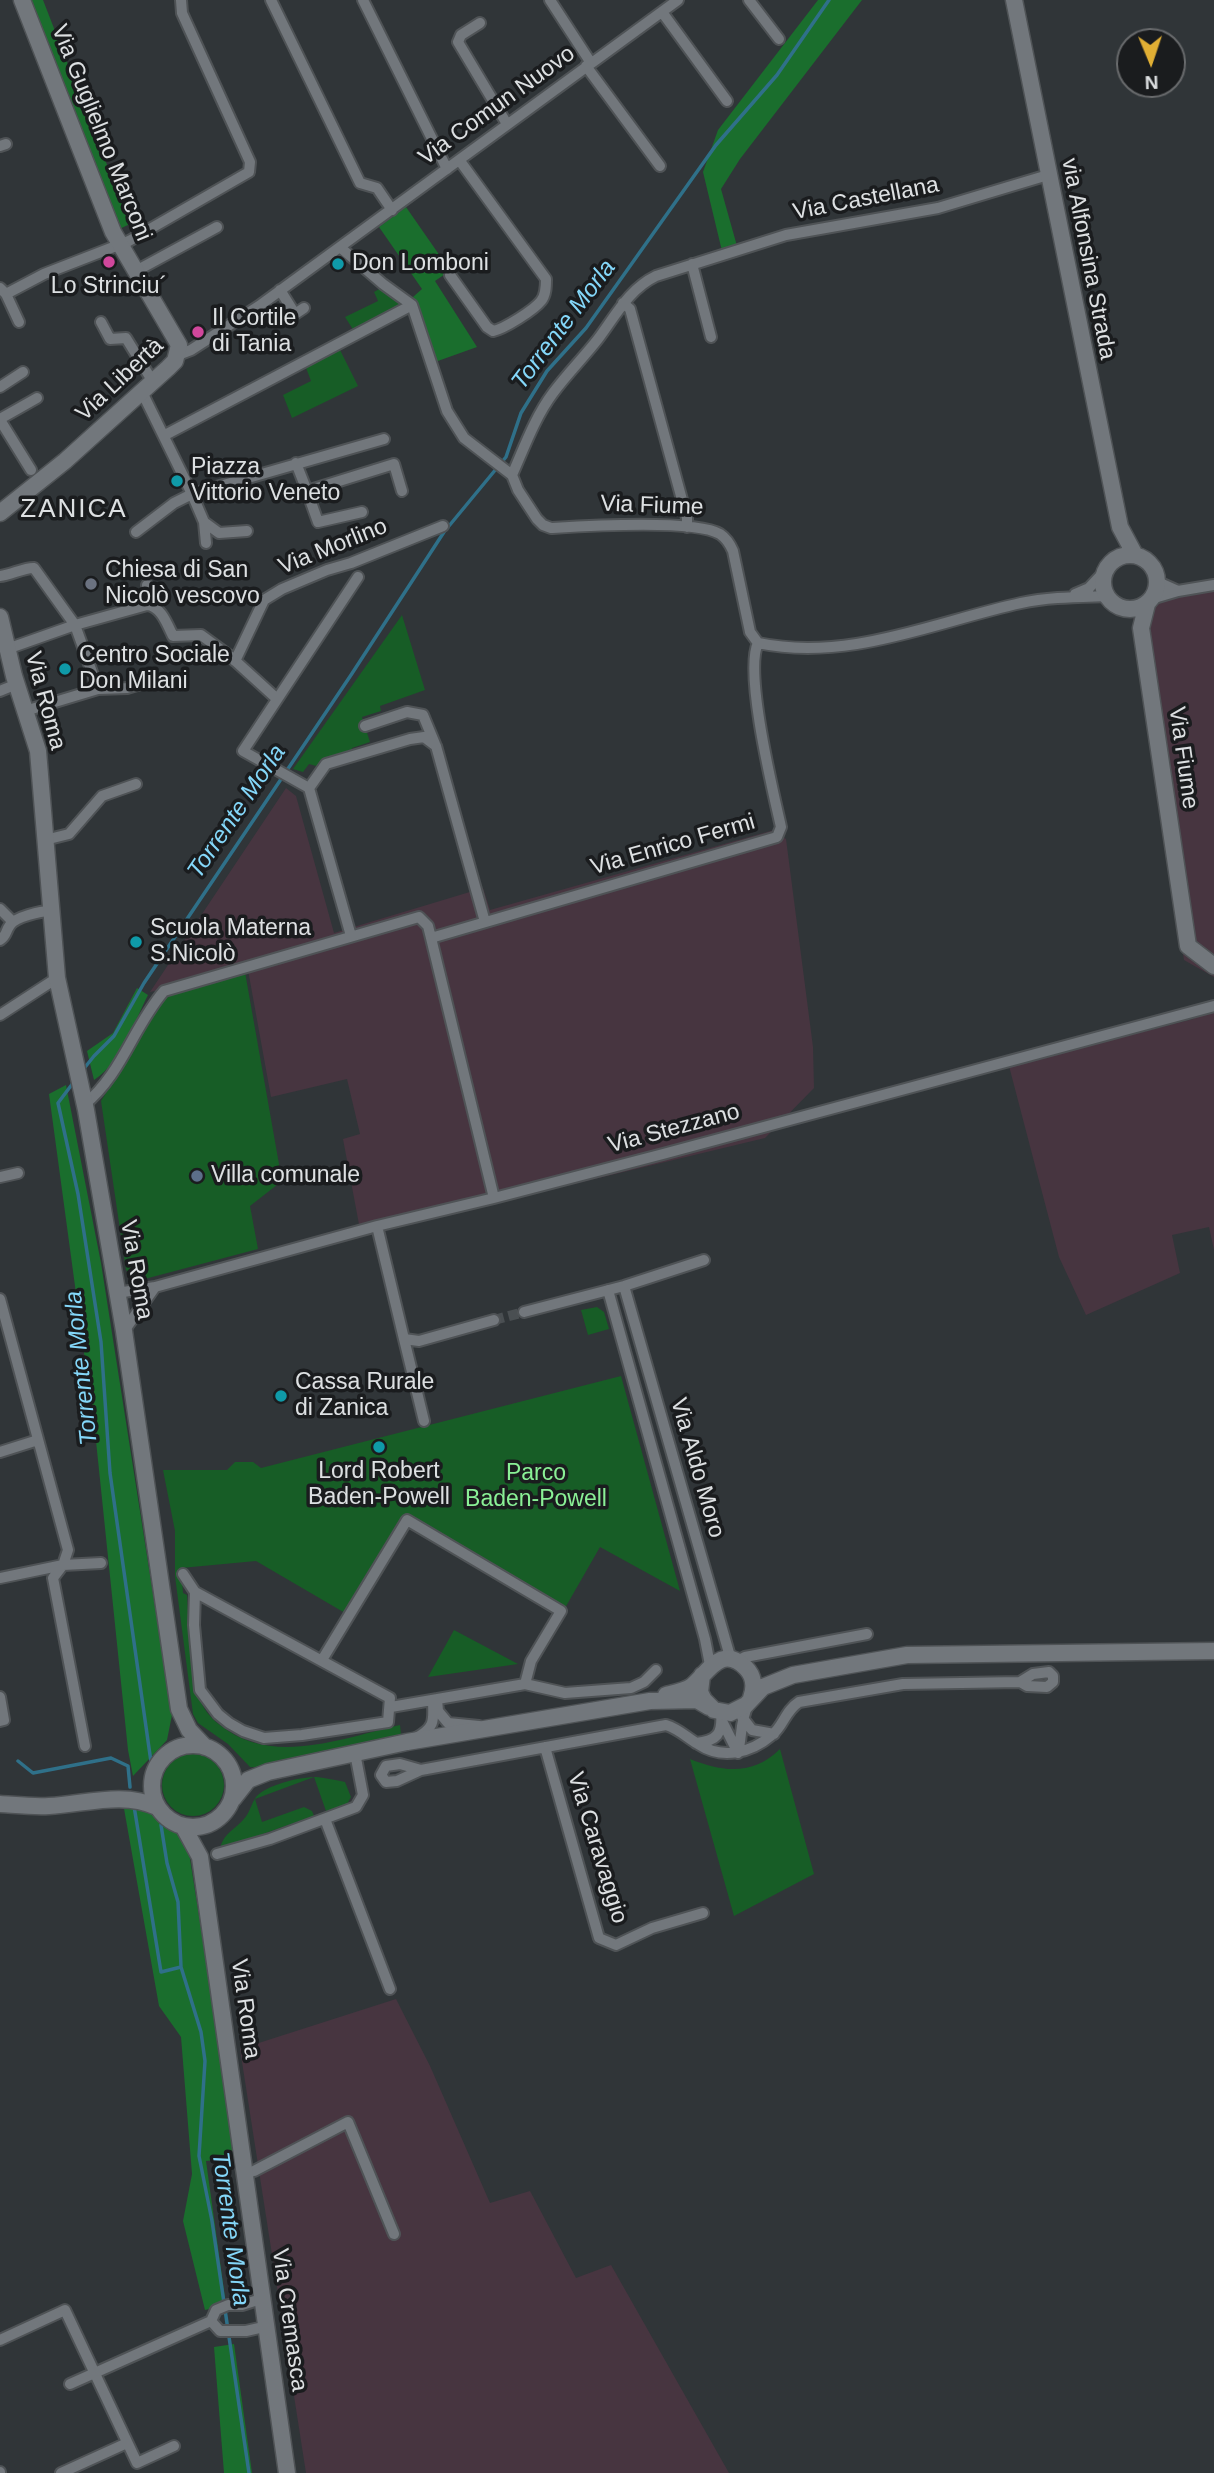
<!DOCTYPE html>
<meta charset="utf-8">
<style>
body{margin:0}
#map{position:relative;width:1214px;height:2473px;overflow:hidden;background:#303538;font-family:Helvetica,sans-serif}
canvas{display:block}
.north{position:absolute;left:1116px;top:28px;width:70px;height:70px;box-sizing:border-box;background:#1a1c1e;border:2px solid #686a6c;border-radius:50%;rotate:178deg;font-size:19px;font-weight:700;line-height:28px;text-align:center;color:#dde0e2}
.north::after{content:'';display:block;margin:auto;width:24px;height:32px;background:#e1af34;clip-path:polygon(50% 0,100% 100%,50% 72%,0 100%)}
</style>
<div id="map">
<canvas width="1214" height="2473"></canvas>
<div class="north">N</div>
</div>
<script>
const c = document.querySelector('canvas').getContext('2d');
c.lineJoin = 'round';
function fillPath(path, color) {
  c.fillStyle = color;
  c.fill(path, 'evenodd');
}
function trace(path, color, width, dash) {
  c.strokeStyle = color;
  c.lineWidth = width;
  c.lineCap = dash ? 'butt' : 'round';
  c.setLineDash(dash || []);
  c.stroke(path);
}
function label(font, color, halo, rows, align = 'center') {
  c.font = font + ' Helvetica,sans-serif';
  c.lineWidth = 7;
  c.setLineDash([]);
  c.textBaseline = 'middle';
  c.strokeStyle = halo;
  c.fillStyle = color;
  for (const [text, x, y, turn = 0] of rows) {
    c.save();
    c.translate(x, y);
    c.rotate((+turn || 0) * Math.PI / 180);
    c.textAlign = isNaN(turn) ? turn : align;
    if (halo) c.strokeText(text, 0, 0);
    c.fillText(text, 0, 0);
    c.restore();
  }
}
fillPath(new Path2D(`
 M1214,588V977L1184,960L1131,603Z
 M286,788L296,796L334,933L483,888L490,910L774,830L786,839L813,1047L814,1088L765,1138L361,1235L343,1139L360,1134L347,1079L271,1097L248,970L150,992Z
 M1214,1007V1250L1209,1227L1172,1235L1180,1273L1086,1315L1059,1257L1009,1066L1193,1019Z
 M396,1999L430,2066L490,2203L530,2191L576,2278L611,2265L729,2473H306L240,2049Z`), '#473540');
fillPath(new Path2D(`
 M383,287L406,304L354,331L345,317L378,301L374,292Z
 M339,348L358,386L292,418L283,395L311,381L305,365Z
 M402,615L425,690L380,706L381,711L362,717L370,742L352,748L353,753L320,767L309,764L303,772L293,769Z
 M245,972L282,1181L250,1206L258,1249L137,1281L126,1270L101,1101L166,996Z
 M597,1307L604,1312L609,1329L588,1335L581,1310Z
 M621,1376L680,1591L600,1547L565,1608L406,1514L345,1613L256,1561L181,1568L183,1593L187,1595C189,1627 189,1664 198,1695C202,1707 210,1718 220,1725C271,1767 343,1738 400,1725L401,1734L419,1731L413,1735L268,1768L250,1767L228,1744L198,1723L193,1714L175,1576V1531L163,1470H227L235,1462H253L261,1468Z
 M454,1630L518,1664L428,1677Z
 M780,1749L814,1874L734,1916L690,1759C722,1772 753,1776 780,1749Z
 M162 1785a31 31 0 1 1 62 0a31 31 0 1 1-62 0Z
 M314,1777L255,1799L262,1822L304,1807L312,1811L314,1816L220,1849C223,1834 233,1831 243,1820C250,1813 251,1804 256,1797C265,1785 303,1776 317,1777C326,1778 336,1780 345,1782L351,1797L346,1806L326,1811Z`), '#175d26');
fillPath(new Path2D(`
 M22,0H43L130,224L113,232Z
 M818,0H862L740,159L721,189L737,246L722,251L703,172L718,130Z
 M406,207L447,266L448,272L435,281L477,347L435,362L413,297L422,289L379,227Z
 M137,988L148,995C133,1024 123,1061 94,1080L87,1051L113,1033Z
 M66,1085L101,1263L172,1715L167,1740L133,1776L128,1750L96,1441L49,1094Z
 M141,1801L173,1826L188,1846L237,2158L206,2161L226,2305L205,2310L183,2221L192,2174L181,2037L159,2006L123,1803Z
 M234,2344L252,2473H224L214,2347Z`), '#1a6e2d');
trace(new Path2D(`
 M82,1071L94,1056L114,1036L144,983L351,675L444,532L506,457L521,413L547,371L586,328L716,145L777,75L829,0
 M73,1083L58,1103L78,1194L101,1342L110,1473L151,1762
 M18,1761L33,1773L111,1758L128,1766L130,1787
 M134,1806L161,1972L181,1967
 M161,1825L167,1863L178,1902L181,1967L201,2032L205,2061L199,2156L212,2221L249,2473`), '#2f7089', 3.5);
trace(new Path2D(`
 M494,1320L524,1312`), '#4a4f52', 10, [10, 5]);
const street = new Path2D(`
 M271,0L360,183L377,188L392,210
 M363,0L447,169
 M550,0L591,63
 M749,0L779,39
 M662,12L727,101
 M480,23L461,35L458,42L507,124
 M586,66L660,166
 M0,146L6,144
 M341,248L383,284L412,305L447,411L464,438L512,475L518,490L537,519L543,525L551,528C584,526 695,519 720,534C726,538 730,544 733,551L750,632L758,643C849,662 934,622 1021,603C1049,597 1078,597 1107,596
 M692,264L711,337
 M136,271L217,227
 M450,275L487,327L493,331C504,329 534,310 541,301C546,295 546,286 546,279L460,161
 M0,288L6,294L44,274L129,241L249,172L250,162L182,13L181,0
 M280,290L295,314L304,308
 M6,294L19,322
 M623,303L630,309L687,518V527
 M101,322L110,339L126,338L153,382
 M178,355L191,350L259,306L678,0
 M0,387L23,372
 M0,419L37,398
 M0,420L31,470
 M165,435L412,305
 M296,463L307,491L394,464L402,491
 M512,475C524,448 535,417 553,393C567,374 584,357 598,339C616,315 629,289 656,276L786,235L938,208L1048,175
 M307,491L318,522L362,512
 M204,522L206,543
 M247,531L219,533L204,522L192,494L384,439
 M136,532L174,503L192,494L142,392
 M0,576C10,575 26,567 34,568L75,625L147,605C161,606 167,624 173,636L201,635L231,657L276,698
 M1158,582L1178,591
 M1075,594L1089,588L1104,572
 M1151,599L1178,591L1214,585
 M147,605L150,597L147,585
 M7,649L75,625L98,689L25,711
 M235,661L264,600L282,589L327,570L351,563L443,526
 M98,689L127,688L157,679
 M0,691L17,684
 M365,726L407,712L423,715L435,744
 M309,788L326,764L410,739L424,737L436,746L485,922
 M45,840L69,834L102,796L136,784
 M0,909L13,922
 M351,936L309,788L243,751L358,577
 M431,938L777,837L781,827C773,791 744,672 758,643
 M0,940C7,935 5,932 10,925C15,917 41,911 50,911
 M0,1015L57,978
 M84,1105C122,1074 133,1027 164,991L419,917L428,926L431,938L494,1198
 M0,1177L18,1173
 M377,1226L404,1339L419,1341L494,1320
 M624,1286L731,1660
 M608,1290L705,1639L710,1665
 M117,1293L155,1287L377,1226L494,1198L663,1154L1214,1006
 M0,1299L68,1550L63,1565L53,1578L85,1746
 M524,1312L624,1286L704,1260
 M124,1331L155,1287
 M404,1339L424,1421
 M0,1452L38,1440
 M183,1574L195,1592L194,1625L200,1690L218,1714L229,1723L243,1731L264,1738L302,1735L388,1722L390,1698L195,1592
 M0,1578L63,1565L101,1563
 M322,1660L407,1520L561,1611L531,1661L525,1684
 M737,1661L745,1657L867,1634
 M0,1697L4,1720L0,1721
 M437,1699L438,1711L448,1723L479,1726
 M391,1707L525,1684L565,1693L631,1688L644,1682L656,1670
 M742,1717L752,1730L774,1734
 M722,1721L738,1753
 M416,1738C434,1728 434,1722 433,1703
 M696,1743C717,1741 723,1734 721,1712
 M545,1747L599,1938L616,1945L652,1928L703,1913
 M738,1753C742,1737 740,1721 748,1705
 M421,1770L400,1764L386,1766L381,1775L386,1782L397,1781L421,1770L666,1725C679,1729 686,1737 698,1744C722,1760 751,1753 772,1735C784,1725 785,1711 799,1702L903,1684L1020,1682L1027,1686L1047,1687L1053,1682V1676L1049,1672L1033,1674L1020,1682
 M325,1819L390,1989
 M217,1854L270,1839L356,1807L363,1795L355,1753
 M246,2173L254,2171L348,2122L394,2234
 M264,2298L242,2305H228L216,2310L211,2321L220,2331H246L268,2326
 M0,2340L65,2310L137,2463L174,2446
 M70,2384L211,2321
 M0,2472V2473
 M61,2473L127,2443`);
const secondary = new Path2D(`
 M1014,0L1120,527L1135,555
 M0,513L65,461L168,368L175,361L179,345L113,232L22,0
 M1103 582a27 27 0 1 1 54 0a27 27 0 1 1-54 0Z
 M1147,604L1141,628L1188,946L1214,966
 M0,617L14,676L38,751L57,978L86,1110L124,1331L179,1709L189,1730L205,1747
 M702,1675L700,1692L704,1700L714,1710L730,1713L746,1705L763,1687L793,1675L907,1655L1214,1651
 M666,1695C674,1693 685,1691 692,1686C707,1674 721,1643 746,1668C754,1676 755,1687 751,1698
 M152 1786a41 41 0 1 1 82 0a41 41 0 1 1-82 0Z
 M233,1799L248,1780L268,1772L407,1742L650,1701L697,1700L709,1707
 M0,1804C16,1805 33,1807 49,1806C86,1804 123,1791 157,1807
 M183,1826L200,1857L287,2473`);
trace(street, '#4f5356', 14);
trace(secondary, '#4f5356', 19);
trace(street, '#72777c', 10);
trace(secondary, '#72777c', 16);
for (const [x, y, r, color] of [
 [109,262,7,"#d1479c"],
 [338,264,7,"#0f9aa8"],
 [198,332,7,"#d1479c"],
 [177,481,7,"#0f9aa8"],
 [91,584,7,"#6b7280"],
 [65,669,7,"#0f9aa8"],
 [136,942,7,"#0f9aa8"],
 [197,1176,7,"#5c6f8a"],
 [281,1396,7,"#0f9aa8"],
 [379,1447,7,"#0f9aa8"]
]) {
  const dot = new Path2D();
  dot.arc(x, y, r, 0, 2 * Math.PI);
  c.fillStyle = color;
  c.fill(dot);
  trace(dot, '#1a1c1e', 2.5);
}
label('23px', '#dde0e2', '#1a1c1e', [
 ["Via Comun Nuovo",497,106,-36],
 ["Via Guglielmo Marconi",101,133,68],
 ["Via Castellana",866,199,-11],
 ["via Alfonsina Strada",1088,259,79],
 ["Via Libertà",120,380,-43],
 ["Via Fiume",652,506,2],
 ["Via Morlino",333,547,-22],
 ["Via Roma",45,701,75],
 ["Via Fiume",1183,758,82],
 ["Via Enrico Fermi",673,845,-16],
 ["Via Stezzano",674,1129,-15],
 ["Via Roma",136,1270,80],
 ["Via Aldo Moro",697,1468,74],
 ["Via Caravaggio",597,1848,73],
 ["Via Roma",245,2009,82],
 ["Via Cremasca",289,2320,82]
]);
label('23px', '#dde0e2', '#1a1c1e', [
 ["Don Lomboni",352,264],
 ["Lo Strinciu´",109,287,"center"],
 ["Il Cortile",212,319],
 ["di Tania",212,345],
 ["Piazza",191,468],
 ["Vittorio Veneto",191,494],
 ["Chiesa di San",105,571],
 ["Nicolò vescovo",105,597],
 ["Centro Sociale",79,656],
 ["Don Milani",79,682],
 ["Scuola Materna",150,929],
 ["S.Nicolò",150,955],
 ["Villa comunale",211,1176],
 ["Cassa Rurale",295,1383],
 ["di Zanica",295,1409],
 ["Lord Robert",379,1472,"center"],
 ["Baden-Powell",379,1498,"center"]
], 'left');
label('23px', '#8af096', '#1a1c1e', [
 ["Parco",536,1474],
 ["Baden-Powell",536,1500]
]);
label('italic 24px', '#84d7f9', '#1a1c1e', [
 ["Torrente Morla",564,325,-53],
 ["Torrente Morla",237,812,-56],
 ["Torrente Morla",82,1368,-96],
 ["Torrente Morla",230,2229,82]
]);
c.letterSpacing = '2px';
label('26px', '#dde0e2', '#1a1c1e', [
 ["ZANICA",74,510]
]);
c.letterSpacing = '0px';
</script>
